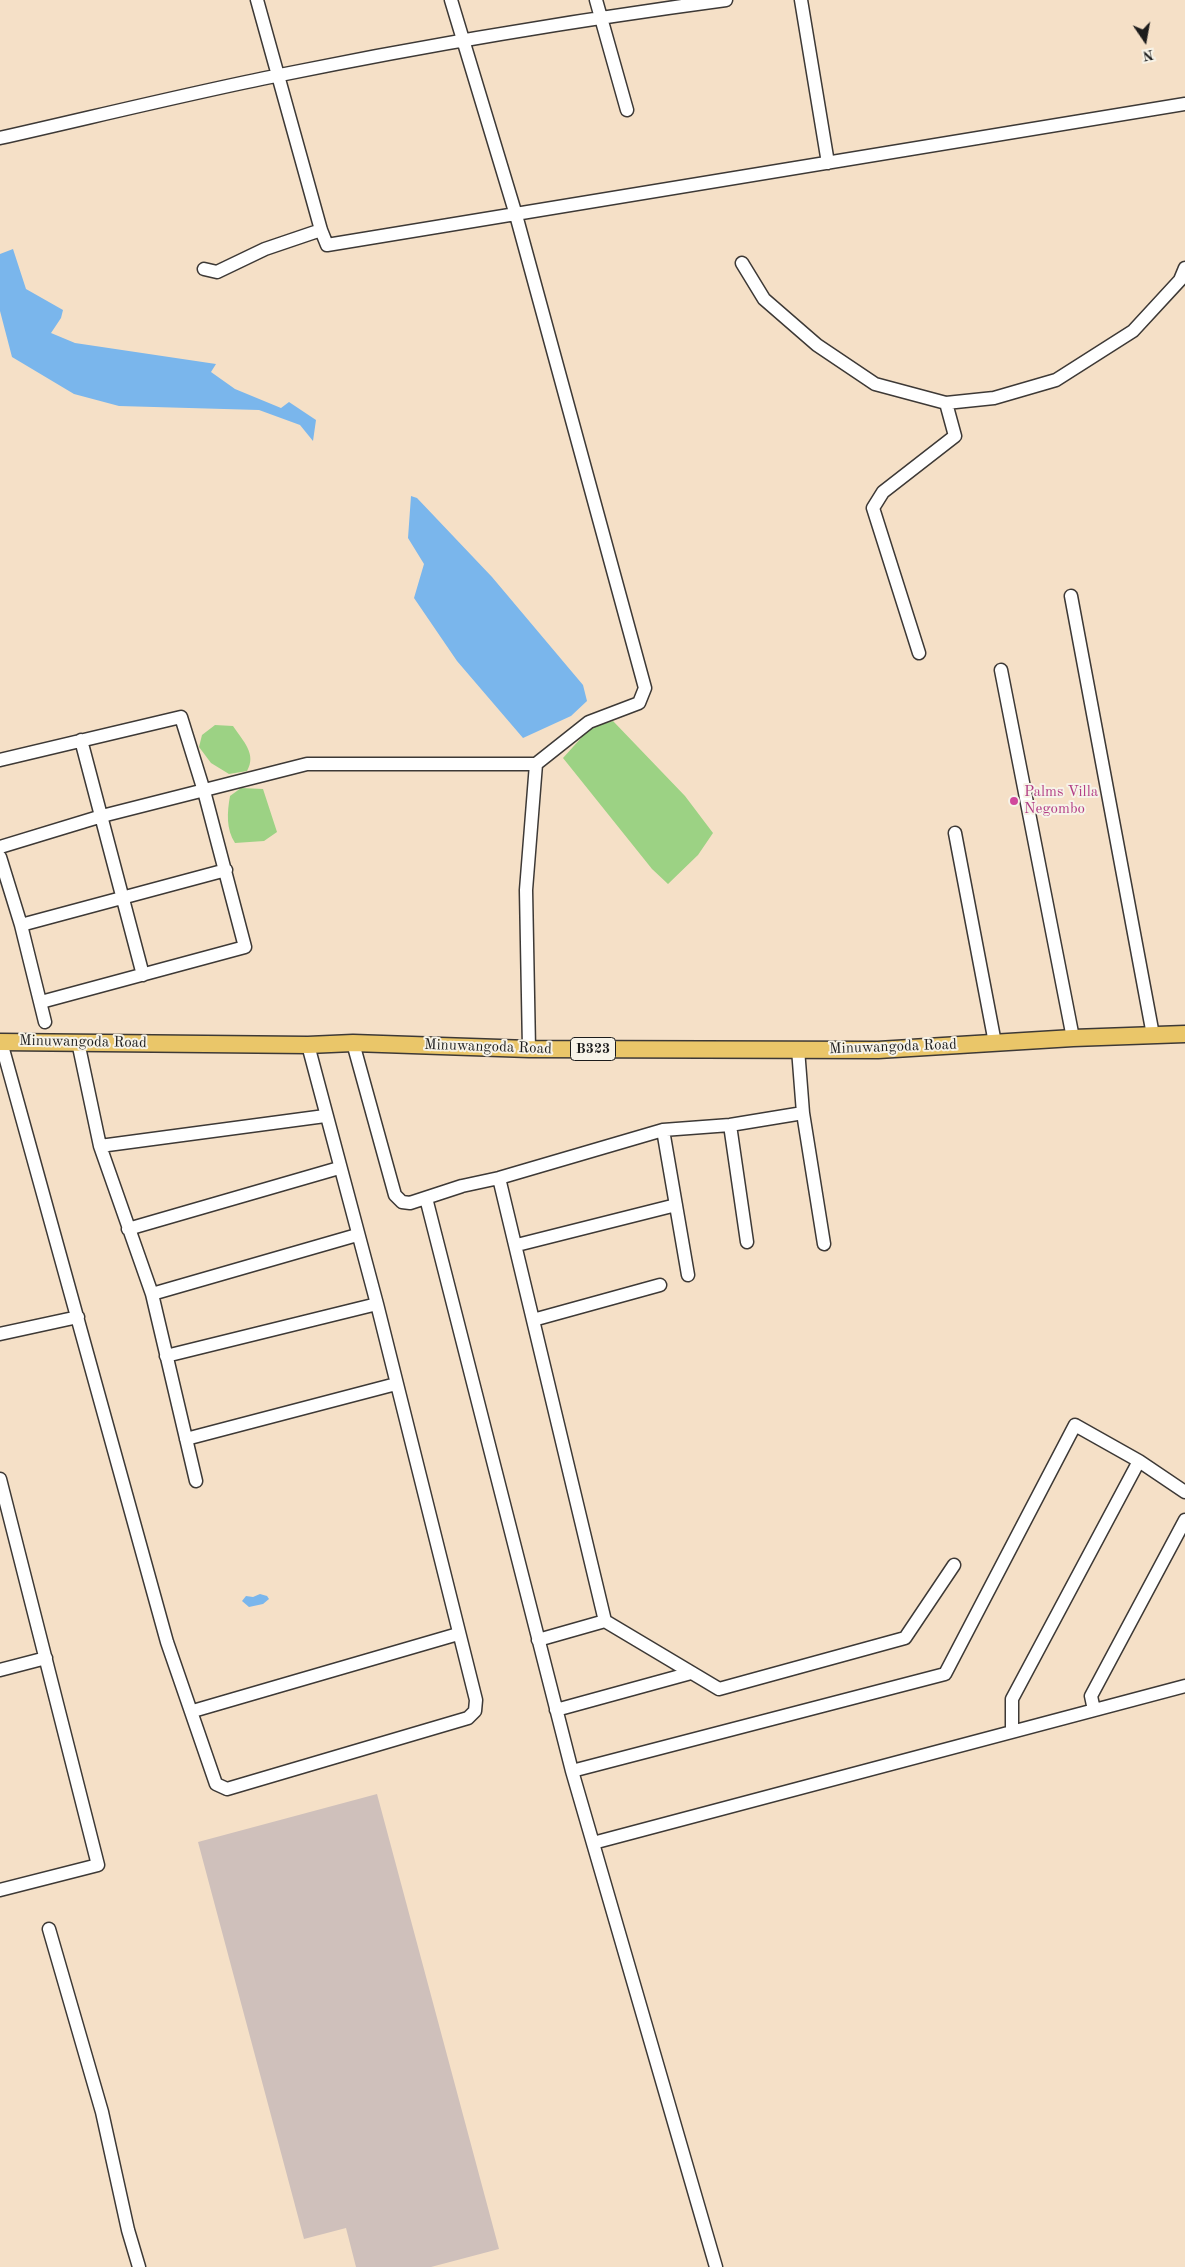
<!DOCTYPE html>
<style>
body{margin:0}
#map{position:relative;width:1185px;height:2267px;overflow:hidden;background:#f5e0c7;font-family:"Old Standard TT",serif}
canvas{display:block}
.north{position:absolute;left:1120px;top:15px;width:50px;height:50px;-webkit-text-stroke:4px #f7f3e8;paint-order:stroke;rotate:168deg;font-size:14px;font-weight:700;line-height:20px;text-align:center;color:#1c1c1c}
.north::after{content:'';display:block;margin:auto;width:18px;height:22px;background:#1c1c1c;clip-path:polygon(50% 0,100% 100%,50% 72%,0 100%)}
</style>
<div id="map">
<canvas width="1185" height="2267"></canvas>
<div class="north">N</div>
</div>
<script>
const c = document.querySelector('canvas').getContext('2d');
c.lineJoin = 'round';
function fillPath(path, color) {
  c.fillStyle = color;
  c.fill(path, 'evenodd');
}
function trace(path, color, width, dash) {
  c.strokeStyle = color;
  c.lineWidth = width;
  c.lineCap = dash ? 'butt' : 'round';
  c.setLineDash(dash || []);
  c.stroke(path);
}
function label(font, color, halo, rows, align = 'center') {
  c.font = font + ' "Old Standard TT",serif';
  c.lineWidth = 4;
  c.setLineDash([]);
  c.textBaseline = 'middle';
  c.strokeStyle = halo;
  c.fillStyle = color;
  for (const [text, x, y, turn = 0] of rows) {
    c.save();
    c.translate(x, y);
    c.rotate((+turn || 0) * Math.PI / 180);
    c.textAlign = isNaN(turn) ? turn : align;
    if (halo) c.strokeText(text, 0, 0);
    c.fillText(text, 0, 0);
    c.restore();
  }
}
fillPath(new Path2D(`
 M377,1794L499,2249L431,2267H356L346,2228L304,2239L198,1842Z`), '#cfc0bb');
fillPath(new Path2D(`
 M613,721L685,796L713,833L698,855L668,884L652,869L563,758L582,737V730Z
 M215,725L233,726C243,741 257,754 247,771L229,774L211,763L199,747L202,735Z
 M241,788L263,789L277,832L264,841L235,843C226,829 227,813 230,796Z`), '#9cd284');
fillPath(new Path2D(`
 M13,249L26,289L63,310L61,318L51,333L75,343L216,364L211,372L235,389L281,408L289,402L316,420L313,441L300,425L259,410L119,406L74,394L12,357L0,311V254Z
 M411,496L417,498L492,577L583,685L587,701L571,716L523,738L457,661L414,598L424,564L408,538Z
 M260,1594L267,1596L269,1599L263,1604L249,1607L242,1601L246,1596L253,1597Z`), '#7ab6ec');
const minor = new Path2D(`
 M257,0L321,230L327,245L1185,104
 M451,0L516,215L645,688L639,703L589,722L536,764L526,890L529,1049
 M596,0L627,110
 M801,0L828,163
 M0,138C93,117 186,94 280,75C427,45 576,20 726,0
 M742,263L764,299L817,345L875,384L946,403L994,398L1056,380L1133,331L1180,280L1185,268
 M204,269L217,272L265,249L321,230
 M1071,596L1153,1035
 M919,653L873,508L883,492L955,436L946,403
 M1001,670L1073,1038
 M81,740L143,975
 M0,760L181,717L204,791L245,947L41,1002
 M955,833L995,1043
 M0,847L102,816L307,764H536
 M0,857L21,925L45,1022
 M21,925L226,870
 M1,1042L167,1642L216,1784L227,1789L468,1718L475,1711L476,1700L377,1304L308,1045
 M78,1042L100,1146L152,1294L196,1481
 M353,1043L395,1195L402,1202L410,1203L462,1186L499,1178L663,1130L730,1125L803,1113L824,1244
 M798,1049L803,1113
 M730,1125L747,1242
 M663,1130L688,1275
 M100,1146L325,1116
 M499,1178L605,1621L719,1689L905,1638L954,1565
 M426,1198L572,1771L716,2267
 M128,1229L339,1168
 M517,1245L676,1205
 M152,1294L357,1235
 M533,1320L660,1285
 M0,1334L78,1317
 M166,1356L377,1304
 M186,1439L396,1384
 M0,1479L98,1865L0,1890
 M538,1640L605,1621
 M0,1670L46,1658
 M556,1710L691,1673
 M1094,1710L1091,1696L1185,1520
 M193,1711L458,1634
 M1012,1731V1699L1139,1461
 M572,1771L945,1674L1075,1425L1139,1461L1185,1492
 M593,1843L1185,1686
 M49,1929L102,2112L128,2230L139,2267`);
const major = new Path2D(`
 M0,1042L308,1045L353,1043L529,1049L878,1050L1073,1038L1185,1034`);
trace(minor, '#3d3936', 15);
trace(major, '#3d3936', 19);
trace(minor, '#fff', 12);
trace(major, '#eac669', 16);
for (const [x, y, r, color] of [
 [1014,801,5,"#d1479c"]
]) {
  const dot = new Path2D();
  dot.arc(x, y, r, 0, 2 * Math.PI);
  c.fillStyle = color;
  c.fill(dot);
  trace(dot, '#f7f3e8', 2);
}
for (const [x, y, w] of [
 [593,1049,45]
]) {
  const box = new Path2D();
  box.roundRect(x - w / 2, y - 11.5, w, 23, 4);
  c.fillStyle = '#f7f3e8';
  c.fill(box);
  trace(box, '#1c1c1c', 1);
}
label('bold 14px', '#1c1c1c', null, [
 ["B323",593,1049]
]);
label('15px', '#b23c85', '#f7f3e8', [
 ["Palms Villa",1024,792],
 ["Negombo",1024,809]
], 'left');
label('15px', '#1c1c1c', '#f7f3e8', [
 ["Minuwangoda Road",83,1042,1],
 ["Minuwangoda Road",488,1047,2],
 ["Minuwangoda Road",893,1047,-2]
]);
</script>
